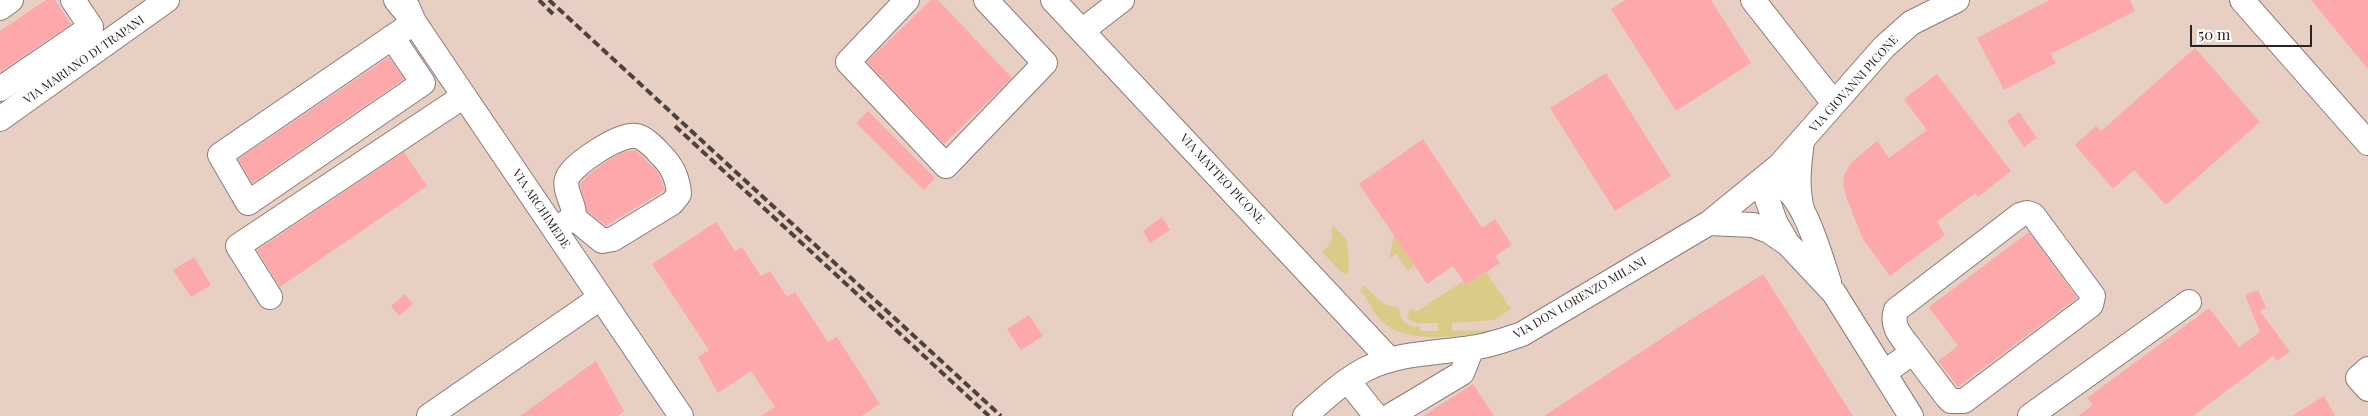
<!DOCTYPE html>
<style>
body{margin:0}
#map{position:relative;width:2368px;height:416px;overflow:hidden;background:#eedcd5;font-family:"Playfair Display",serif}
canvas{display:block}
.scale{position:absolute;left:2190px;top:25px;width:122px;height:22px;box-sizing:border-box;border:2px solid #2a2321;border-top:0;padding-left:6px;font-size:15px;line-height:18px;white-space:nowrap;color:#2a2321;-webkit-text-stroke:4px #fff;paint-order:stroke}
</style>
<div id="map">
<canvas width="2368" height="416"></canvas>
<div class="scale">50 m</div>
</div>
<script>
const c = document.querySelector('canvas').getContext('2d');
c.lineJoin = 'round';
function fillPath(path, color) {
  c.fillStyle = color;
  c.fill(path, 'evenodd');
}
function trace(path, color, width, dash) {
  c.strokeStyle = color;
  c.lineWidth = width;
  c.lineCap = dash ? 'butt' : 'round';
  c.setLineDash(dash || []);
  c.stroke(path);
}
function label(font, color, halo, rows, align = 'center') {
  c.font = font + ' "Playfair Display",serif';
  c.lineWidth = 4;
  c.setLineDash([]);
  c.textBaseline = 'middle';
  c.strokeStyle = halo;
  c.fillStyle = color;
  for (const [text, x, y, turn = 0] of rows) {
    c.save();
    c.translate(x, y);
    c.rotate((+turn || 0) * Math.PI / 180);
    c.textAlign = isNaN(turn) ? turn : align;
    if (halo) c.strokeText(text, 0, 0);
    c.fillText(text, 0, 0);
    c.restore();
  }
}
fillPath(new Path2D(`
 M0,0H2368V416H0Z`), '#e8cfc4');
fillPath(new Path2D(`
 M1333,225L1347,240L1349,268L1347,275L1340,271L1322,252L1329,246L1333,237L1331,231Z
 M1394,236L1414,265L1408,271L1396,253L1389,259Z
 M1486,272L1511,309L1494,320L1452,323V331L1494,330C1469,337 1409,343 1388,326C1372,314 1372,304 1360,290L1364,286L1384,304L1399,308C1401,323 1405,325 1420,327V331H1438V323C1427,323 1411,326 1407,316L1410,309L1417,311L1464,281L1467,285Z`), '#dacc86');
fillPath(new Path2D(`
 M46,0H55L71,24L0,72V31Z
 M931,0H938L1012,78L944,144L867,62Z
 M1625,0H1711L1751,63L1676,111L1611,9Z
 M2050,0H2130L2135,11L2051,54L2056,63L2004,90L1977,38Z
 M2311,0H2368V69Z
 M2195,48L2260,122L2166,205L2134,170L2113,189L2075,145L2096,126L2101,131Z
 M389,57L404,79L252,183L238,159Z
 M1606,73L1671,176L1615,211L1550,108Z
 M1937,74L2011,171L1978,197L1975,193L1937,222L1945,235L1890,276L1863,239L1846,197L1843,184L1844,175L1851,163L1877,141L1889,158L1927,130L1904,99Z
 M868,111L935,178L924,190L856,123Z
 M2019,112L2037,138L2024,147L2007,121Z
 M1423,139L1482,228L1495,219L1512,245L1495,256L1500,263L1466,285L1453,266L1427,284L1359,184Z
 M635,150L657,171L665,190L606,226L587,211L580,184L587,176L607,161L624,152Z
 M404,152L427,186L280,287L257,250Z
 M1162,217L1170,230L1150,243L1143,231Z
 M716,222L735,251L742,247L761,276L770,271L787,297L795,292L828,342L837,337L880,404L861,416H761L775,407L751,371L718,393L698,357L709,350L652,264Z
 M2029,232L2077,298L1958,387L1938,361L1958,346L1929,307Z
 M194,257L211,285L191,297L173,270Z
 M1763,274L1853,416H1544L1679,327Z
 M2258,290L2266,308L2260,311L2290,352L2277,361L2273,356L2193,416H2078L2093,405L2087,398L2209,308L2239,347L2260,332L2245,295Z
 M405,294L413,304L399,316L391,306Z
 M1029,315L1043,336L1021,350L1007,329Z
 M596,361L624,411L618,416H520Z
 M1473,384L1494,416H1423Z
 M2324,396L2335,416H2292Z`), '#fda8aa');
const minor = new Path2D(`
 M907,0L848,62L946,166L1045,63L986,0
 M1053,0L1390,360
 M1753,0L1833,102
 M2242,0L2368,143
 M0,8L11,0
 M408,8L414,22L464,96L681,416
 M1083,30L1122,0
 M392,37L423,83L248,203L220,155L403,30L414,22L396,0
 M0,89L91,27L73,0
 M0,119L167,0
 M1761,181C1766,182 1774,183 1780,185C1805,197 1820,256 1829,282
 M1761,181L1775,222L1786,241
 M1802,209C1796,185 1799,165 1802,141
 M1709,223L1753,225L1769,231L1788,244L1834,293L1911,416
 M555,229C560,226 570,221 573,216C577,209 563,190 567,179C571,165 620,133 636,136C644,137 655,148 660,154C672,165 678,179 679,194L672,203L613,239L602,241L573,217
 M270,297L238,246L464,96
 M2368,369L2358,378L2368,389
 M1884,373L1913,352L1947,397L1951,401H1964L2091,305L2093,296L2033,215L2027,213L2020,215L1896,310C1890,328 1903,338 1913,352
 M1348,381L1376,416
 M429,416L600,298
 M1305,416C1324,399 1343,381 1366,369C1398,353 1436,353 1470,348C1488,346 1505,340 1522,334L1709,223L1780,165L1884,47L1911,23L1957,0
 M1390,416L1462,373L1472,348
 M2030,416L2189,302`);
trace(minor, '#8b7b75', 26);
trace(minor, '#fff', 24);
trace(new Path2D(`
 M539,0L553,14
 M549,0L1001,416
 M675,126L989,416`), '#4c4340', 4, [8, 4]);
label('12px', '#2a2321', '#fff', [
 ["VIA MARIANO DI TRAPANI",84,60,-35],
 ["VIA GIOVANNI PICONE",1854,84,-48],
 ["VIA MATTEO PICONE",1222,179,47],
 ["VIA ARCHIMEDE",541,209,56],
 ["VIA DON LORENZO MILANI",1580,298,-30]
]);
</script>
